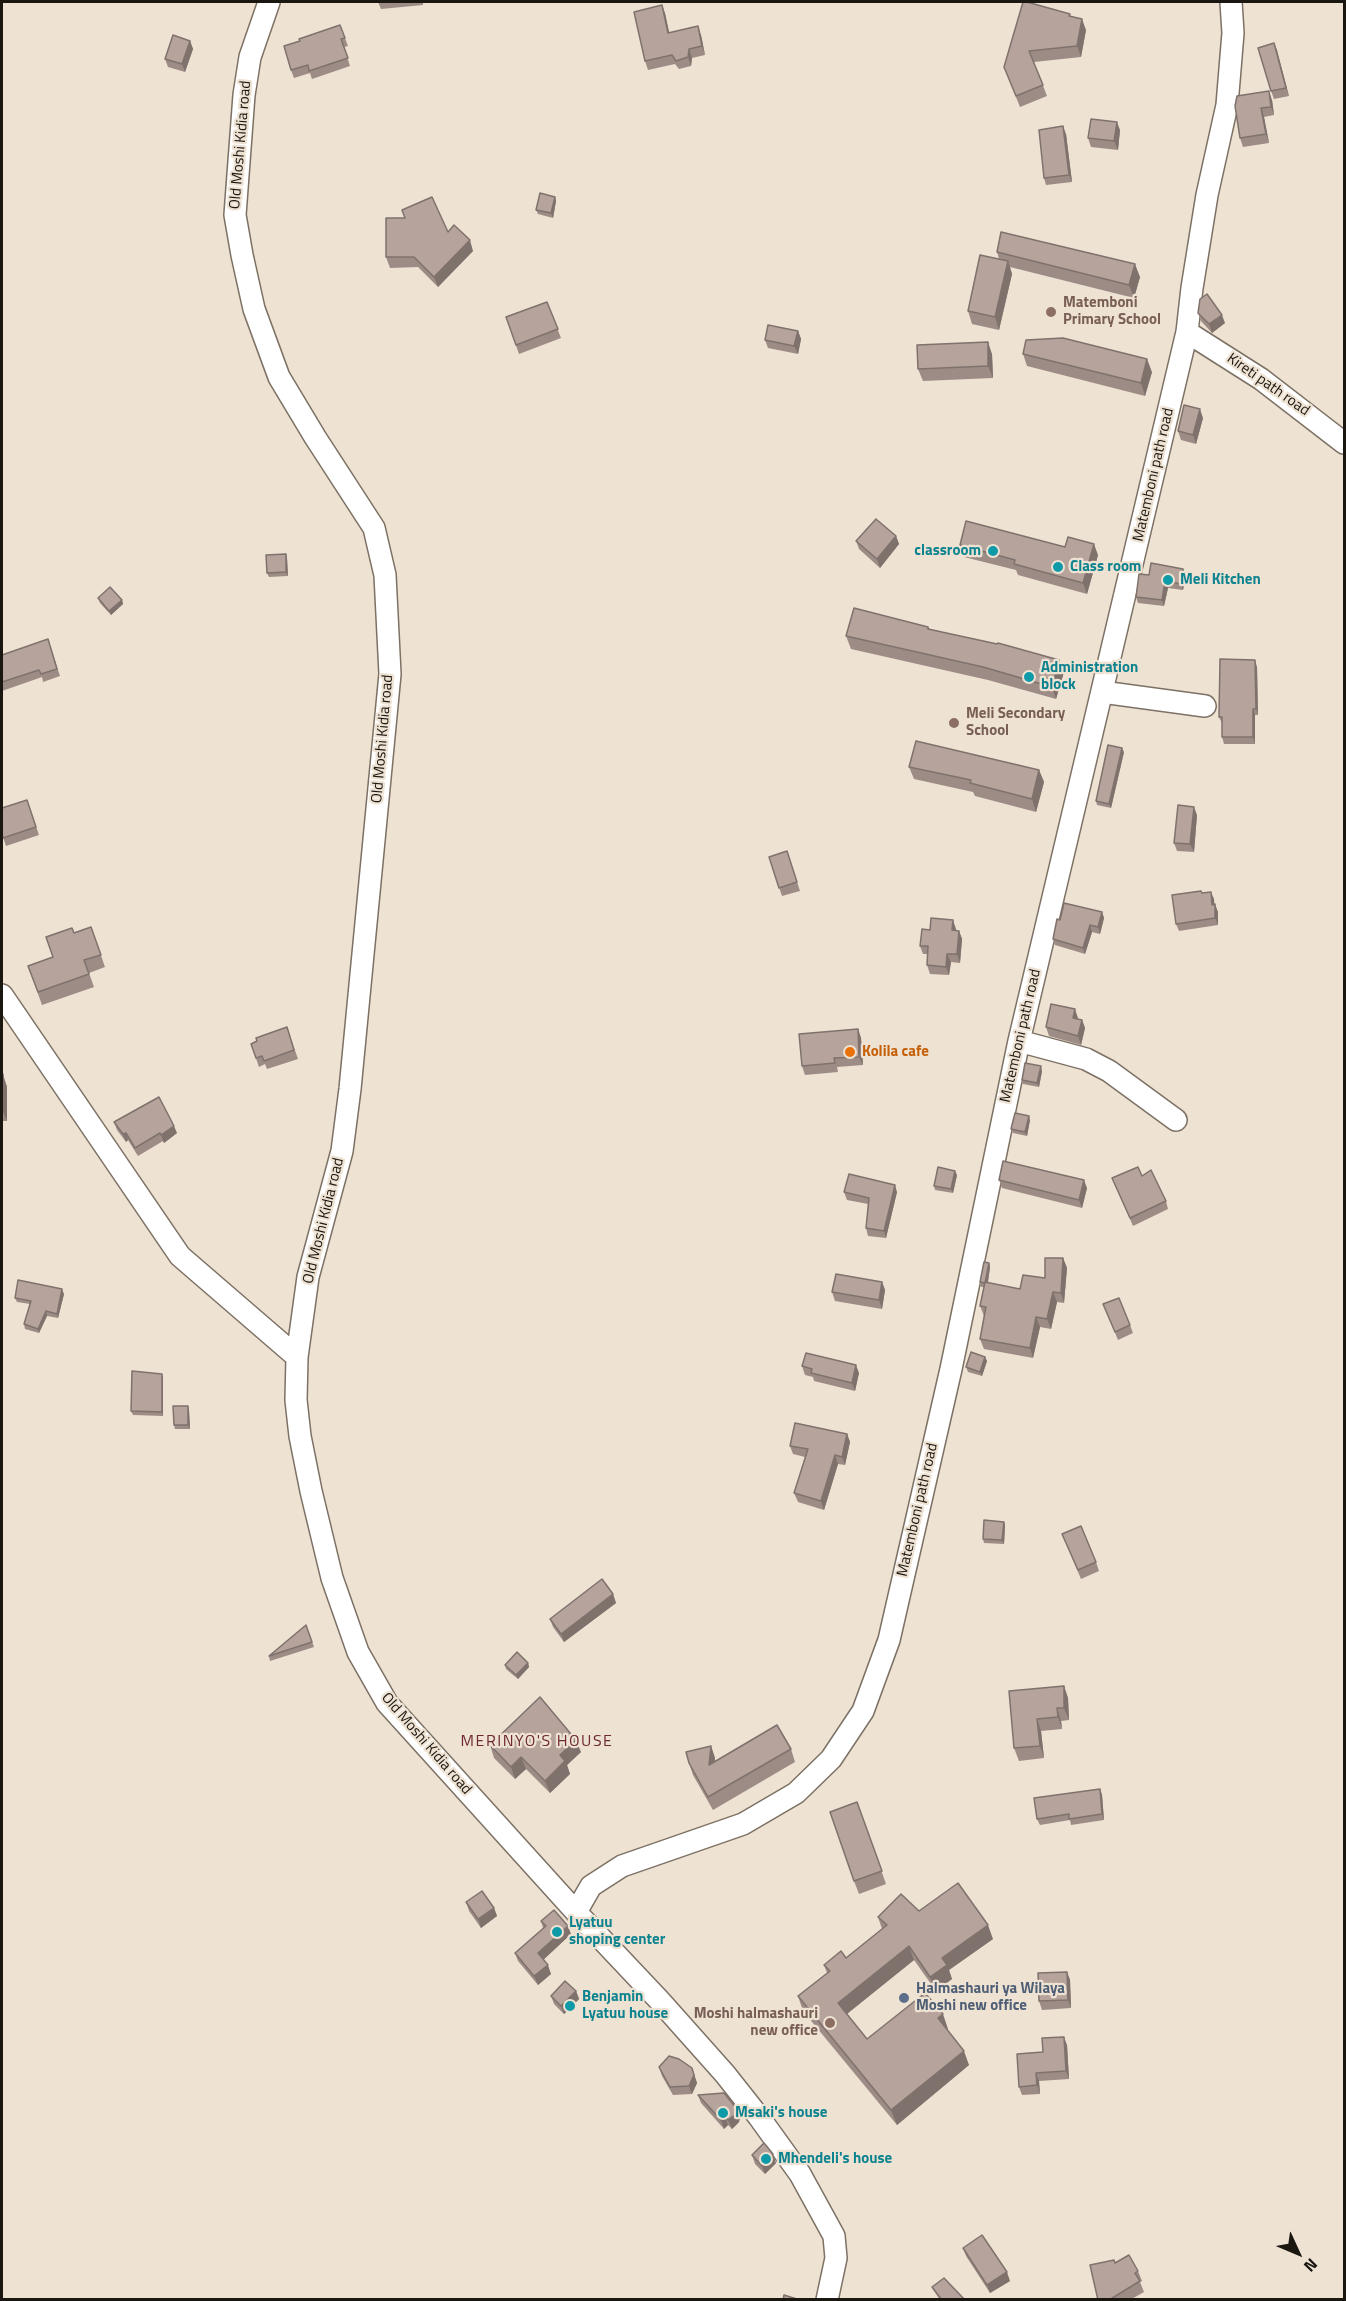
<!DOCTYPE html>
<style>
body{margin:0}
#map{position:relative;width:1346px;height:2301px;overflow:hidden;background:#eee2d3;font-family:"Titillium Web",sans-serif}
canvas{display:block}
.frame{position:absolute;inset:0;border:3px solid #1a1610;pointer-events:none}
.north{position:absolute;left:1268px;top:2223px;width:60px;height:60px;-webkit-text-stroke:4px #eee2d3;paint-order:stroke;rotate:134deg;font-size:16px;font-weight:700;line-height:24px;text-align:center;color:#1a1610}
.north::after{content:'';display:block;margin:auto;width:21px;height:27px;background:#1a1610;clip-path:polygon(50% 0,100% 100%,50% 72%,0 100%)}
</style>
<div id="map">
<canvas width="1346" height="2301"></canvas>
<div class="frame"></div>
<div class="north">N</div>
</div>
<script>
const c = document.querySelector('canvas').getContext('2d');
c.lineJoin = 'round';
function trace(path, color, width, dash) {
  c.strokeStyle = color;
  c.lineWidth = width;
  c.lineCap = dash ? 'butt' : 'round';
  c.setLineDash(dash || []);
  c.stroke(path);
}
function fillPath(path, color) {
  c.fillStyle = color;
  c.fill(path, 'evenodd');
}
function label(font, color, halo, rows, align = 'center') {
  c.font = font + ' "Titillium Web",sans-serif';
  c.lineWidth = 4.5;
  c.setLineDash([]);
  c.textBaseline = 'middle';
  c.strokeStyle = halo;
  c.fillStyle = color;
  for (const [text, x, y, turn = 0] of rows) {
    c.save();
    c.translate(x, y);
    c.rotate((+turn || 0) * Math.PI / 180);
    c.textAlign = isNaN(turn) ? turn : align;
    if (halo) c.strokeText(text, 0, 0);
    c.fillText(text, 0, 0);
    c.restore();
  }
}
const minor = new Path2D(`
 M269,2L250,57L244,95L235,215L242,255L254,309L279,377L315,437L374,528L385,575L390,674L350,1089L342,1151L308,1277L297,1357L296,1400L300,1436L311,1491L332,1578L358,1652L387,1703L576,1912L660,2001L725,2074L759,2117L800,2174L834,2236L836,2258L827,2300
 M1187,332L1261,379L1344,443
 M1102,692L1205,706
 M2,995L180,1256L297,1357
 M1019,1041L1086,1059L1109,1071L1176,1120
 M576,1912L591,1886L622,1866L743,1824L796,1793L831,1759L863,1711L889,1640L951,1369L1019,1041L1187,332L1192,288L1207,195L1227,105L1233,33L1231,2`);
trace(minor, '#7c7164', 24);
trace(minor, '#fff', 21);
fillPath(new Path2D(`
 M378,2H423V5L381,9Z
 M665,13L669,33L701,35L705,55L692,58L691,66L679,69L675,64L648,70L645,61Z
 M1070,14L1071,17L1086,30L1081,57L1034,62L1047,96L1020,107L1004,67Z
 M340,25L348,46L344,47L350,66L312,79L310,73L294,78L291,70L300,41Z
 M190,41L193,49L185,72L168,67L165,59Z
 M1274,43L1289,96L1274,99L1271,91Z
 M1272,100L1274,115L1264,117L1269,143L1243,147L1240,138L1235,106Z
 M1120,130L1118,150L1091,147L1088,138Z
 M1066,134L1072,182L1046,185L1044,178Z
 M555,197L556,201L553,218L538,214L536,210Z
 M448,232L473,251L438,287L418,267L390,268L386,257Z
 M997,252L1140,277L1134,298L1010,267L1012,274L999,330L972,324L968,311L999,259Z
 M547,302L561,338L519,354L506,317Z
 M1198,313L1225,323L1212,333L1201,321Z
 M798,331L801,339L798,354L768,348L765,340Z
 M992,354L993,378L923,381L918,369Z
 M1023,354L1152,372L1145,396L1027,366Z
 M1203,418L1196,444L1181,440L1178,431Z
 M896,536L899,544L880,568L859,549L856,541Z
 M960,545L1065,547L1098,555L1087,594L1018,575L1016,570L964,557Z
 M287,558L288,576L269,577L267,573Z
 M1183,569L1186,575L1183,590L1168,588L1164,606L1138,603L1136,597L1149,575Z
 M98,598L122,600L123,604L111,615L100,603Z
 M928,627L930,629L1059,660L1064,672L1056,699L988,680L851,649L846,636Z
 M48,639L60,676L43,682L42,677L2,691V655Z
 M1257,667L1258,715H1255V744H1224L1222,737V723L1219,717Z
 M1124,752L1111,808L1097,805L1096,801Z
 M909,767L1039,770L1044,782L1036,812L975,796L973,792L914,779Z
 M27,800L39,835L6,846L2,834Z
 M1197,815L1194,852L1177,851L1174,843Z
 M787,851L800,891L782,896L769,857Z
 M1202,893L1214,899V905L1218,912V925L1179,931L1176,924Z
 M1102,912L1104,918L1100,934L1092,932L1085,954L1055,945L1053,939Z
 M91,927L105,967L89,973L94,987L42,1005L28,966L53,957L74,933Z
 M956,929V931H959L962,939L960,963L951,962L949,975L930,974L927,965V954H923L920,946L930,930Z
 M1078,1018V1019L1082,1020L1085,1028L1081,1045L1049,1036L1046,1027Z
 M287,1027L298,1059L267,1069L265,1064L259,1067L251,1044Z
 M858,1029L861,1038L863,1065L837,1067L838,1072L805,1075L802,1066Z
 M1042,1071L1039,1087L1023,1084L1022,1080Z
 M2,1074L7,1087V1121H2Z
 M1030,1120L1027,1136L1013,1133L1011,1129Z
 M114,1122L177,1133L164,1143L163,1141L138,1156L128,1140L126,1142L117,1130Z
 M957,1175L953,1193L935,1190L934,1186Z
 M1112,1178L1166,1201L1168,1209L1133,1226Z
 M999,1180L1087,1188L1082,1208L1002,1188Z
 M844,1192H897L886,1238L868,1236L866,1228L868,1204L847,1200Z
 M1063,1258L1067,1268L1064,1303L1057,1302L1051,1329L1040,1327L1033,1358L984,1349L980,1339L984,1316L980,1306L984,1287H981L980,1282L989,1263L990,1267L988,1283L1020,1289L1045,1278Z
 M882,1282L885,1290L882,1309L835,1301L832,1292Z
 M64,1294L58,1318L47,1316L39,1333L25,1329L24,1324L30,1304L17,1302L15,1298Z
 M1107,1313L1130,1325L1133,1333L1118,1340Z
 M985,1357L987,1361L982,1376L968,1372L966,1367Z
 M802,1366L859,1373L855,1391L814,1381L813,1377L805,1375Z
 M163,1378V1416L133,1415L131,1411Z
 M189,1410L190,1429H175L174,1425Z
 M847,1434L850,1442L845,1465L838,1464L824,1510L798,1502L794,1493L805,1457L793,1454L790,1446Z
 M1004,1522L1005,1526L1004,1544L984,1543L983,1539Z
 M1062,1534L1096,1562L1099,1571L1081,1579Z
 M613,1594L616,1603L564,1642L553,1627L550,1619Z
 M306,1625L314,1647L270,1661L269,1656Z
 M528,1663L529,1667L518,1679L506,1669L505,1665Z
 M1064,1686L1068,1698L1069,1720L1061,1721L1062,1729L1041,1731L1044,1758L1019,1761L1014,1748L1009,1691Z
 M490,1745L581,1752L567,1765L570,1774L550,1793L526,1769L515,1779L494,1758Z
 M711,1746L715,1758V1761L791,1749L795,1762L713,1810L693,1775L689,1763Z
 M1100,1789L1102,1795L1104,1820L1071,1825L1070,1820L1040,1825L1037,1819Z
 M857,1802L886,1884L859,1894L854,1881Z
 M466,1902L494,1908L497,1916L481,1928L469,1911Z
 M919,1911L993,1939L949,1970L952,1979L936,1991L914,1960L847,2014L867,2039L948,2029H947L969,2065L897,2125L803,2011L798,1996L827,1973L824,1965L846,1958L882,1929L878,1917Z
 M541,1921L571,1934L543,1960L551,1974L538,1985L518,1961L515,1953L543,1928Z
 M1067,1972L1070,1980L1071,2008L1042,2010L1039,2001Z
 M576,1991L579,1999L564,2014L554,2004L551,1996Z
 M1067,2045L1069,2079L1039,2081L1040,2094L1022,2095L1019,2087L1043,2052Z
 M659,2067L692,2068L697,2083L692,2094L673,2095L662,2076Z
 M698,2095L740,2117L739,2122L732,2129L728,2125L724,2129L701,2103Z
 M752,2155L776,2163L765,2174L755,2164Z
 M963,2248L1010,2281L990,2293L966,2256Z
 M1116,2263L1138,2271L1142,2281L1140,2282L1144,2292L1130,2300H1098Z
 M932,2287L965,2300H940L934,2291Z`), '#9d8c86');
fillPath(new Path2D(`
 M662,5L665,13L671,41L668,33Z
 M1082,19L1086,30L1081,57L1077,46Z
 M698,26L701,35L705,55L702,46Z
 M190,41L193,49L185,72L182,64Z
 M1274,43L1277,50L1289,96L1286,88Z
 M689,49L692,58L691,66L688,57Z
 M1269,91L1272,100L1274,115L1271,107Z
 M1261,108L1264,117L1269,143L1266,134Z
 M1117,122L1120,130L1118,150L1114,141Z
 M1063,126L1066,134L1072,182L1069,175Z
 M555,197L556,201L553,218L551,213Z
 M470,240L473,251L438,287L434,277Z
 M1008,261L1012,274L999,330L995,317Z
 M1135,264L1140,277L1134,298L1129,285Z
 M1222,315L1225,323L1212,333L1209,324Z
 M798,331L801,339L798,354L794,346Z
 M988,342L992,354L993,378L988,366Z
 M1147,359L1152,372L1145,396L1141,383Z
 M1200,409L1203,418L1196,444L1193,435Z
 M896,536L899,544L880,568L877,559Z
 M1094,544L1098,555L1087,594L1083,583Z
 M286,554L287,558L288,576L286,572Z
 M1183,569L1186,575L1183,590L1181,584Z
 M1165,581L1168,588L1164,606L1162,600Z
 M122,600L123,604L111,615L109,611Z
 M1059,660L1064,672L1056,699L1052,687Z
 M1255,660L1257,667L1258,715L1256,709Z
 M1253,709L1255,715V744L1253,737Z
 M1122,748L1124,752L1111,808L1109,804Z
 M1039,770L1044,782L1036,812L1032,799Z
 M1194,807L1197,815L1194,852L1190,844Z
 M1211,892L1214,899L1215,912L1212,905Z
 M1215,904L1218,912V925L1215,918Z
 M1102,912L1104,918L1100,934L1098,927Z
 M953,920L956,929L955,939L952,930Z
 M1090,925L1092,932L1085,954L1083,948Z
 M959,931L962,939L960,963L957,954Z
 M947,954L951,962L949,975L946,967Z
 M1075,1009L1078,1018L1076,1027L1073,1018Z
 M1082,1020L1085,1028L1081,1045L1078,1036Z
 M858,1029L861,1038L863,1065L859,1057Z
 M1041,1066L1042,1071L1039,1087L1037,1083Z
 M3,1074L7,1087V1121L2,1109Z
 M1029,1116L1030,1120L1027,1136L1025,1132Z
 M174,1126L177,1133L164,1143L161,1135Z
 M126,1133L128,1140L126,1142L123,1134Z
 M955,1171L957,1175L953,1193L951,1189Z
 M1084,1180L1087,1188L1082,1208L1079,1200Z
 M895,1185L897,1192L886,1238L884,1231Z
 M1063,1258L1067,1268L1064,1303L1061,1293Z
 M989,1263L990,1267L987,1287L985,1283Z
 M882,1282L885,1290L882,1309L879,1300Z
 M62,1289L64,1294L58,1318L57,1314Z
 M1053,1292L1057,1302L1051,1329L1047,1319Z
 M46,1311L47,1316L39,1333L38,1329Z
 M1036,1317L1040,1327L1033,1358L1030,1348Z
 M985,1357L987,1361L982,1376L980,1372Z
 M856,1365L859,1373L855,1391L852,1383Z
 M162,1374L163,1378V1416L162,1412Z
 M188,1406L189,1410L190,1429L188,1425Z
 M847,1434L850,1442L845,1465L842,1457Z
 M835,1455L838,1464L824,1510L821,1501Z
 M1004,1522L1005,1526L1004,1544L1002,1540Z
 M613,1594L616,1603L564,1642L561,1634Z
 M528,1663L529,1667L518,1679L516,1675Z
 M1064,1686L1068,1698L1069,1720L1064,1708Z
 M1057,1708L1061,1721L1062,1729L1058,1717Z
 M1037,1719L1041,1731L1044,1758L1040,1746Z
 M576,1740L581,1752L567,1765L570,1774L550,1793L545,1781L560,1755Z
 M711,1746L715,1758L713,1777L709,1765Z
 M521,1757L526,1769L515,1779L511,1767Z
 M1100,1789L1102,1795L1104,1820L1102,1814Z
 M494,1908L497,1916L481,1928L478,1919Z
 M988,1925L993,1939L949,1970L952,1979L936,1991L930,1977L942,1958Z
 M568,1926L571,1934L541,1962L538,1953Z
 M909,1946L914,1960L843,2017L838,2003Z
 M548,1965L551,1974L538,1985L534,1976Z
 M1067,1972L1070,1980L1071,2008L1068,2000Z
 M576,1991L579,1999L564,2014L561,2006Z
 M943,2014L948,2029L943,2033L938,2018Z
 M1064,2037L1067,2045L1069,2079L1066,2071Z
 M964,2051L969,2065L897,2125L891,2110Z
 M692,2068L697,2083L692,2094L689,2086Z
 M1036,2073L1039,2081L1040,2094L1037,2085Z
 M736,2108L740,2117L739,2122L732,2129L728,2120Z
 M725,2116L728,2125L724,2129L721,2120Z
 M773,2154L776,2163L765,2174L762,2166Z
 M1007,2272L1010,2281L990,2293L987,2285Z`), '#7f726d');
const building = new Path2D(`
 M1023,2H1027L1070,14L1069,16L1082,19L1077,46L1029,51L1043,85L1016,96L1004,67Z
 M662,5L668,33L698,26L702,46L689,49L688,57L676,61L672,55L645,61L634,12Z
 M340,25L345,38L341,39L348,58L309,71L308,65L291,70L284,46L300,41L299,39Z
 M173,35L190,41L182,64L165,59Z
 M1274,43L1286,88L1271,91L1258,48Z
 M1269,91L1271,107L1261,108L1266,134L1240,138L1235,106L1237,96Z
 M1091,119L1117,122L1114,141L1088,138Z
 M1063,126L1069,175L1044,178L1039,130Z
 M540,193L555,197L551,213L536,210Z
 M432,197L448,232L454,225L470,240L434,277L414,257H386V218H405L402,210Z
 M1001,232L1135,264L1129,285L997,252Z
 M980,255L1008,261L995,317L968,311Z
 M1207,294L1222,315L1209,324L1198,313L1200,299Z
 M547,302L558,329L516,345L506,317Z
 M768,325L798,331L794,346L765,340Z
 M1063,338L1147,359L1141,383L1023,354L1026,340Z
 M988,342V366L918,369L917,345Z
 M1184,405L1200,409L1193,435L1178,431Z
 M876,519L896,536L877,559L856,541Z
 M966,521L1065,547L1068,537L1094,544L1083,583L1014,564L1015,560L960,545Z
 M286,554V572L267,573L266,555Z
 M1151,563L1183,569L1181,584L1165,581L1162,600L1136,597L1139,574L1149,575Z
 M110,587L122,600L109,611L98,598Z
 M854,608L928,627V629L997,644L998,643L1059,660L1052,687L983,667L846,636Z
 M48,639L57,669L41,674L39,670L2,682V655Z
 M1220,659L1255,660L1256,709H1253V737H1222V717H1219Z
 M916,741L1039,770L1032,799L970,783L971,780L909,767Z
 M1108,745L1122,748L1109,804L1096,801Z
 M27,800L36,827L3,838L2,834V808Z
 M1178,805L1194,807L1190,844L1174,843Z
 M787,851L797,882L779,888L769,857Z
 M1201,891L1202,893L1211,892L1212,905L1215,904V918L1176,924L1172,895Z
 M1064,903L1102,912L1098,927L1090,925L1083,948L1053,939L1057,919L1060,920Z
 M931,918L953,920L952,930L959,931L957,954H947L946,967L927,965L928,946H920L922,929L930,930Z
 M91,927L101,955L84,960L89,974L38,992L28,966L53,957L46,937L72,928L74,933Z
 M1051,1004L1075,1009L1073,1018L1082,1020L1078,1036L1046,1027Z
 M287,1027L294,1050L264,1061L262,1056L256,1058L251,1044L257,1041L256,1038Z
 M858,1029L859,1057L834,1058L835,1063L802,1066L799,1034Z
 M1025,1063L1041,1066L1037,1083L1022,1080Z
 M2,1074H3L2,1109Z
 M159,1097L174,1126L161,1135L160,1133L135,1148L126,1133L123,1134L114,1122Z
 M1015,1113L1029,1116L1025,1132L1011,1129Z
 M1003,1161L1084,1180L1079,1200L999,1180Z
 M938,1167L955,1171L951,1189L934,1186Z
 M1138,1167L1142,1176L1151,1170L1166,1201L1130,1218L1112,1178Z
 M849,1174L895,1185L884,1231L866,1228L869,1198L844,1192Z
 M1045,1258H1063L1061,1293L1053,1292L1047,1319L1036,1317L1030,1348L980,1339L986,1307L980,1306L985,1282L1020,1289L1023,1275L1045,1278Z
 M984,1262L989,1263L985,1283L980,1282Z
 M836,1274L882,1282L879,1300L832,1292Z
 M18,1280L62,1289L57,1314L46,1311L38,1329L24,1324L31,1301L15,1298Z
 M1119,1298L1130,1325L1115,1332L1103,1304Z
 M971,1352L985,1357L980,1372L966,1367Z
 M806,1353L856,1365L852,1383L811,1373L812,1369L802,1366Z
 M132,1371L162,1374V1412L131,1411Z
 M173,1406H188V1425H174Z
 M795,1423L847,1434L842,1457L835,1455L821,1501L794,1493L808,1449L790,1446Z
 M984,1520L1004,1522L1002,1540L983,1539Z
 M1081,1526L1096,1562L1078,1570L1062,1534Z
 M602,1579L613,1594L561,1634L550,1619Z
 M306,1625L312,1642L269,1656Z
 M517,1652L528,1663L516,1675L505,1665Z
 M1064,1686V1708H1057L1058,1717L1037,1719L1040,1746L1014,1748L1009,1691Z
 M540,1697L576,1740L560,1755L565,1761L545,1781L521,1757L511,1767L490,1745Z
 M777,1725L791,1749L708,1797L689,1763L686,1752L711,1746L709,1765Z
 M1100,1789L1102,1814L1069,1819V1814L1037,1819L1034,1798Z
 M857,1802L882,1871L854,1881L830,1812Z
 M958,1883L988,1925L942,1958L947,1965L930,1977L909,1946L838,2003L867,2039L925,1993L943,2014L938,2018L964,2051L891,2110L798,1996L830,1971L824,1965L841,1951L846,1958L887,1925L878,1917L901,1894L919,1911Z
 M482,1891L494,1908L478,1919L466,1902Z
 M554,1910L568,1926L538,1953L548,1965L534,1976L515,1953L546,1926L541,1921Z
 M1067,1972L1068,2000L1039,2001L1038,1973Z
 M565,1981L576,1991L561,2006L551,1996Z
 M1064,2037L1066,2071L1036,2073L1037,2085L1019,2087L1017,2054L1043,2052L1042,2038Z
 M669,2056L679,2059L692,2068L694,2075L689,2086L670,2087L659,2067Z
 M724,2093L736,2108V2114L728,2120L725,2116L721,2120L698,2095Z
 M764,2143L773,2154L762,2166L752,2155Z
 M982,2235L1007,2272L987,2285L963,2248Z
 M1129,2255L1138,2271L1135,2273L1140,2281L1109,2300H1098L1090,2265L1114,2260L1115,2263Z
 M944,2278L965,2300H942L932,2287Z
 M784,2295L800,2300H783Z`);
fillPath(building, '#b6a39c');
trace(building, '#7f726d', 1.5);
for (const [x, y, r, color] of [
 [1051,312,6,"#8d6e63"],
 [993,551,6,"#0f9aa8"],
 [1058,567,6,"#0f9aa8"],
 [1168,580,6,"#0f9aa8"],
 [1029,677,6,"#0f9aa8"],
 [954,723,6,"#8d6e63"],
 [850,1052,6,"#e8710a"],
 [557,1932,6,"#0f9aa8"],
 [904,1998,6,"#5c6f8a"],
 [570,2006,6,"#0f9aa8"],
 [830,2023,6,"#8d6e63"],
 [723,2113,6,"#0f9aa8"],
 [766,2159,6,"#0f9aa8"]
]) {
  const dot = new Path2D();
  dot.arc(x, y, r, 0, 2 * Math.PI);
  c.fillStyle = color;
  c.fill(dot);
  trace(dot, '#eee2d3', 2);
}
label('15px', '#1a1610', '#eee2d3', [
 ["Old Moshi Kidia road",241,145,-85],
 ["Kireti path road",1268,385,35],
 ["Matemboni path road",1154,475,-77],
 ["Old Moshi Kidia road",383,739,-85],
 ["Matemboni path road",1021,1036,-77],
 ["Old Moshi Kidia road",324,1221,-76],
 ["Matemboni path road",918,1510,-77],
 ["Old Moshi Kidia road",426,1744,49]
]);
label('bold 15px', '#785e54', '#eee2d3', [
 ["Matemboni",1063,303],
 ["Primary School",1063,320],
 ["Meli Secondary",966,714],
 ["School",966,731],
 ["Moshi halmashauri",818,2014,"right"],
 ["new office",818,2031,"right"]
], 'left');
label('bold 15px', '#0d838f', '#eee2d3', [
 ["classroom",981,551,"right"],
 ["Class room",1070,567],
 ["Meli Kitchen",1180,580],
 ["Administration",1041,668],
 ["block",1041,685],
 ["Lyatuu",569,1923],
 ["shoping center",569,1940],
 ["Benjamin",582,1997],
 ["Lyatuu house",582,2014],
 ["Msaki's house",735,2113],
 ["Mhendeli's house",778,2159]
], 'left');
label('bold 15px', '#c56008', '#eee2d3', [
 ["Kolila cafe",862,1052]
], 'left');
label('bold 15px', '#4e5e75', '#eee2d3', [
 ["Halmashauri ya Wilaya",916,1989],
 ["Moshi new office",916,2006]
], 'left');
c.letterSpacing = '1.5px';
label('16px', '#6e2832', '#eee2d3', [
 ["MERINYO'S HOUSE",537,1742]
]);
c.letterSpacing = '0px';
</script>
